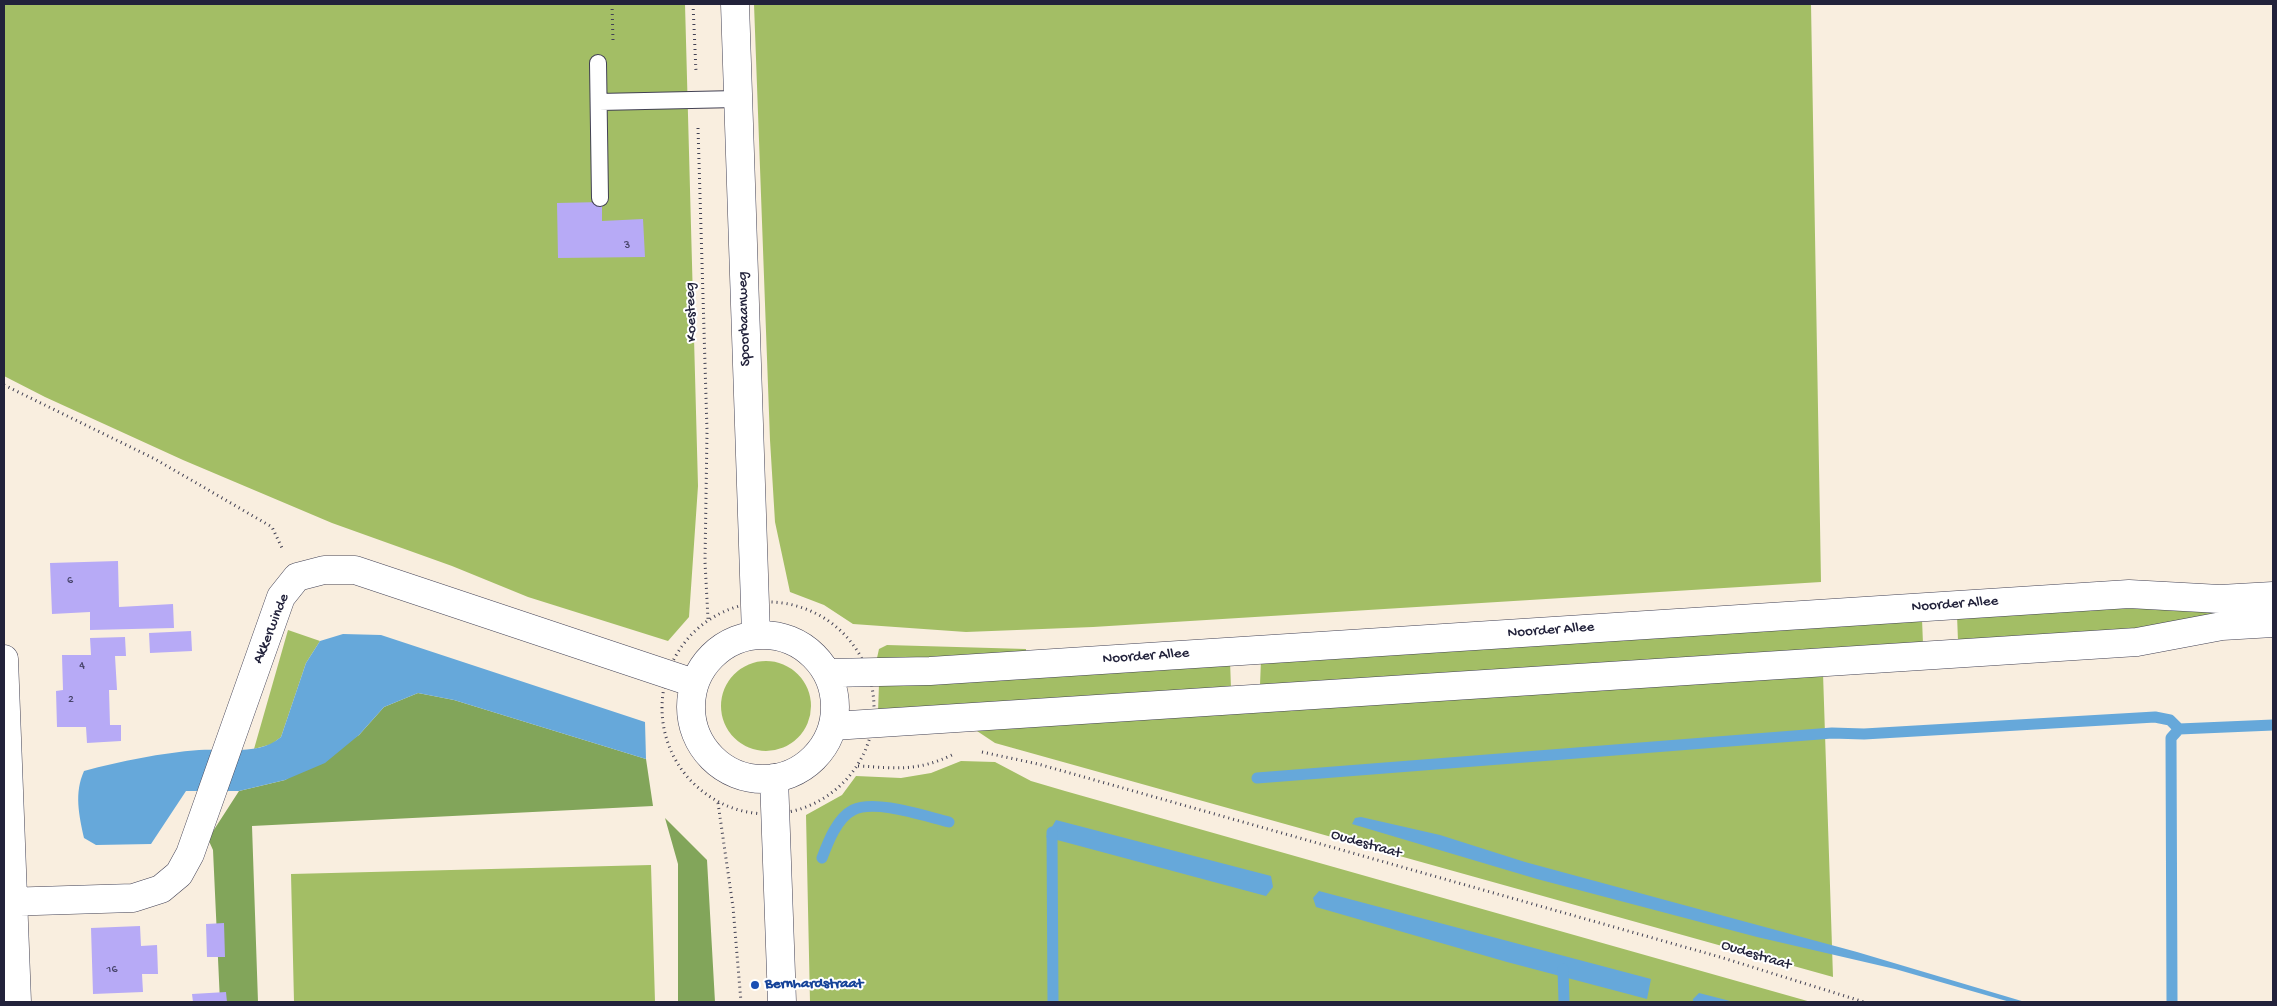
<!DOCTYPE html>
<style>
body{margin:0}
#map{position:relative;width:2277px;height:1006px;overflow:hidden;background:#f9eedf;font-family:"Gochi Hand",sans-serif}
canvas{display:block}
.frame{position:absolute;inset:0;border:5px solid #22223b;pointer-events:none}
</style>
<div id="map">
<canvas width="2277" height="1006"></canvas>
<div class="frame"></div>
</div>
<script>
const c = document.querySelector('canvas').getContext('2d');
c.lineJoin = 'round';
function fillPath(path, color) {
  c.fillStyle = color;
  c.fill(path, 'evenodd');
}
function trace(path, color, width, dash) {
  c.strokeStyle = color;
  c.lineWidth = width;
  c.lineCap = dash ? 'butt' : 'round';
  c.setLineDash(dash || []);
  c.stroke(path);
}
function label(font, color, halo, rows, align = 'center') {
  c.font = font + ' "Gochi Hand",sans-serif';
  c.lineWidth = 4;
  c.setLineDash([]);
  c.textBaseline = 'middle';
  c.strokeStyle = halo;
  c.fillStyle = color;
  for (const [text, x, y, turn = 0] of rows) {
    c.save();
    c.translate(x, y);
    c.rotate((+turn || 0) * Math.PI / 180);
    c.textAlign = isNaN(turn) ? turn : align;
    if (halo) c.strokeText(text, 0, 0);
    c.fillText(text, 0, 0);
    c.restore();
  }
}
fillPath(new Path2D(`
 M4,4H685L698,486L689,617L668,641L528,597L452,566L332,523L183,460L45,397L4,376Z
 M754,4H1811L1821,582L1093,627L966,632L853,624L824,605L790,592L775,522L770,440Z
 M2146,605L2218,608L2217,615L2096,635L1958,641L1957,615Z
 M1922,619L1923,644L1260,685L1261,660Z
 M288,630L320,641L306,663L281,737L272,744L254,749Z
 M887,645L1026,649V654L891,660L877,658L879,649Z
 M721 706a45 45 0 1 1 90 0a45 45 0 1 1-90 0Z
 M1230,661L1231,688L878,712L879,684Z
 M1823,673L1833,977L995,743L971,727Z
 M961,761L995,762L1031,781L1065,791L1811,1002H810L806,815L842,795L856,776L901,778L931,773Z
 M651,865L655,1002H294L291,874Z`), '#a3be65');
fillPath(new Path2D(`
 M418,693L454,700L646,759L653,806L252,826L258,1002H220L213,850L208,839L239,791L285,780L359,735L384,707Z
 M665,818L707,860L715,1002H678V864Z`), '#82a55a');
fillPath(new Path2D(`
 M343,634L381,635L645,722L646,759L454,700L418,693L384,707L359,735L325,763L285,780L239,791H186L151,844L96,845L84,838C79,815 74,793 84,771C121,761 161,753 199,750C227,748 259,756 281,737L306,663L320,641Z
 M1361,817L1440,835L1525,862L1857,952L2025,1002H2010L1895,969L1757,937L1537,879L1352,824L1355,818Z
 M1056,820L1271,876L1273,887L1266,896L1046,837Z
 M1319,891L1651,979L1647,999L1507,962L1316,907L1313,898Z
 M1699,993L1734,1002H1693V999Z`), '#66a8da');
trace(new Path2D(`
 M1257,778L1832,733L1864,734L2155,717L2170,720L2179,729
 M1052,832L1053,1002
 M822,858C828,842 837,818 853,810C875,799 924,816 949,822
 M1563,969L1564,1002
 M2172,1002L2171,738L2179,729L2273,725`), '#66a8da', 11);
fillPath(new Path2D(`
 M602,202V221L643,219L645,257L558,258L557,203Z
 M118,561L119,607L173,604L174,628L90,630V612L52,614L50,563Z
 M191,631L192,651L150,653L149,633Z
 M125,637L126,656H115L117,690H109L110,725H121V741L87,743L86,727H57L56,691L63,690L62,655H91L90,638Z
 M224,923L225,957H207L206,924Z
 M140,926L141,946L157,945L158,974H142L143,992L93,994L91,928Z
 M226,992L227,1002H193L192,994Z`), '#b7aaf6');
const service = new Path2D(`
 M598,63L600,198
 M599,102L737,99`);
const minor = new Path2D(`
 M4,659L17,1002
 M4,902L133,898L161,889L179,874L190,854L281,597L297,577L324,570H355L694,683`);
const tertiary = new Path2D(`
 M735,4L756,635
 M691 707a72 72 0 1 1 144 0a72 72 0 1 1-144 0Z
 M828,673L930,671L2129,594L2220,599L2273,596
 M833,726L2137,642L2222,626L2273,623
 M774,778L782,1002`);
trace(service, '#424154', 18);
trace(minor, '#424154', 29);
trace(tertiary, '#424154', 29);
trace(new Path2D(`
 M612,4L613,41
 M693,4L696,72
 M698,128L707,431L705,562L708,619
 M4,385L155,459L272,527L282,548
 M662 708a106 106 0 1 1 212 0a106 106 0 1 1-212 0Z
 M982,752L1038,764L1720,957L1864,1002
 M858,766C898,768 917,772 954,754
 M718,803L733,907L741,1002`), '#424154', 3, [1, 4]);
trace(service, '#fff', 16);
trace(minor, '#fff', 28);
trace(tertiary, '#fff', 28);
for (const [x, y, r, color] of [
 [755,985,5,"#1a4fb4"]
]) {
  const dot = new Path2D();
  dot.arc(x, y, r, 0, 2 * Math.PI);
  c.fillStyle = color;
  c.fill(dot);
  trace(dot, '#fff', 2);
}
label('12px', '#47446a', null, [
 ["3",627,246],
 ["6",70,581],
 ["4",82,666],
 ["2",71,700],
 ["16",112,970]
]);
label('15px', '#22223b', '#fff', [
 ["Koesteeg",692,312,-92],
 ["Spoorbaanweg",745,319,-92],
 ["Noorder Allee",1955,605,-4],
 ["Akkerwinde",272,629,-68],
 ["Noorder Allee",1551,631,-4],
 ["Noorder Allee",1146,657,-4],
 ["Oudestraat",1366,845,16],
 ["Oudestraat",1756,956,17]
]);
label('bold 15px', '#164399', '#fff', [
 ["Bernhardstraat",765,985]
], 'left');
</script>
